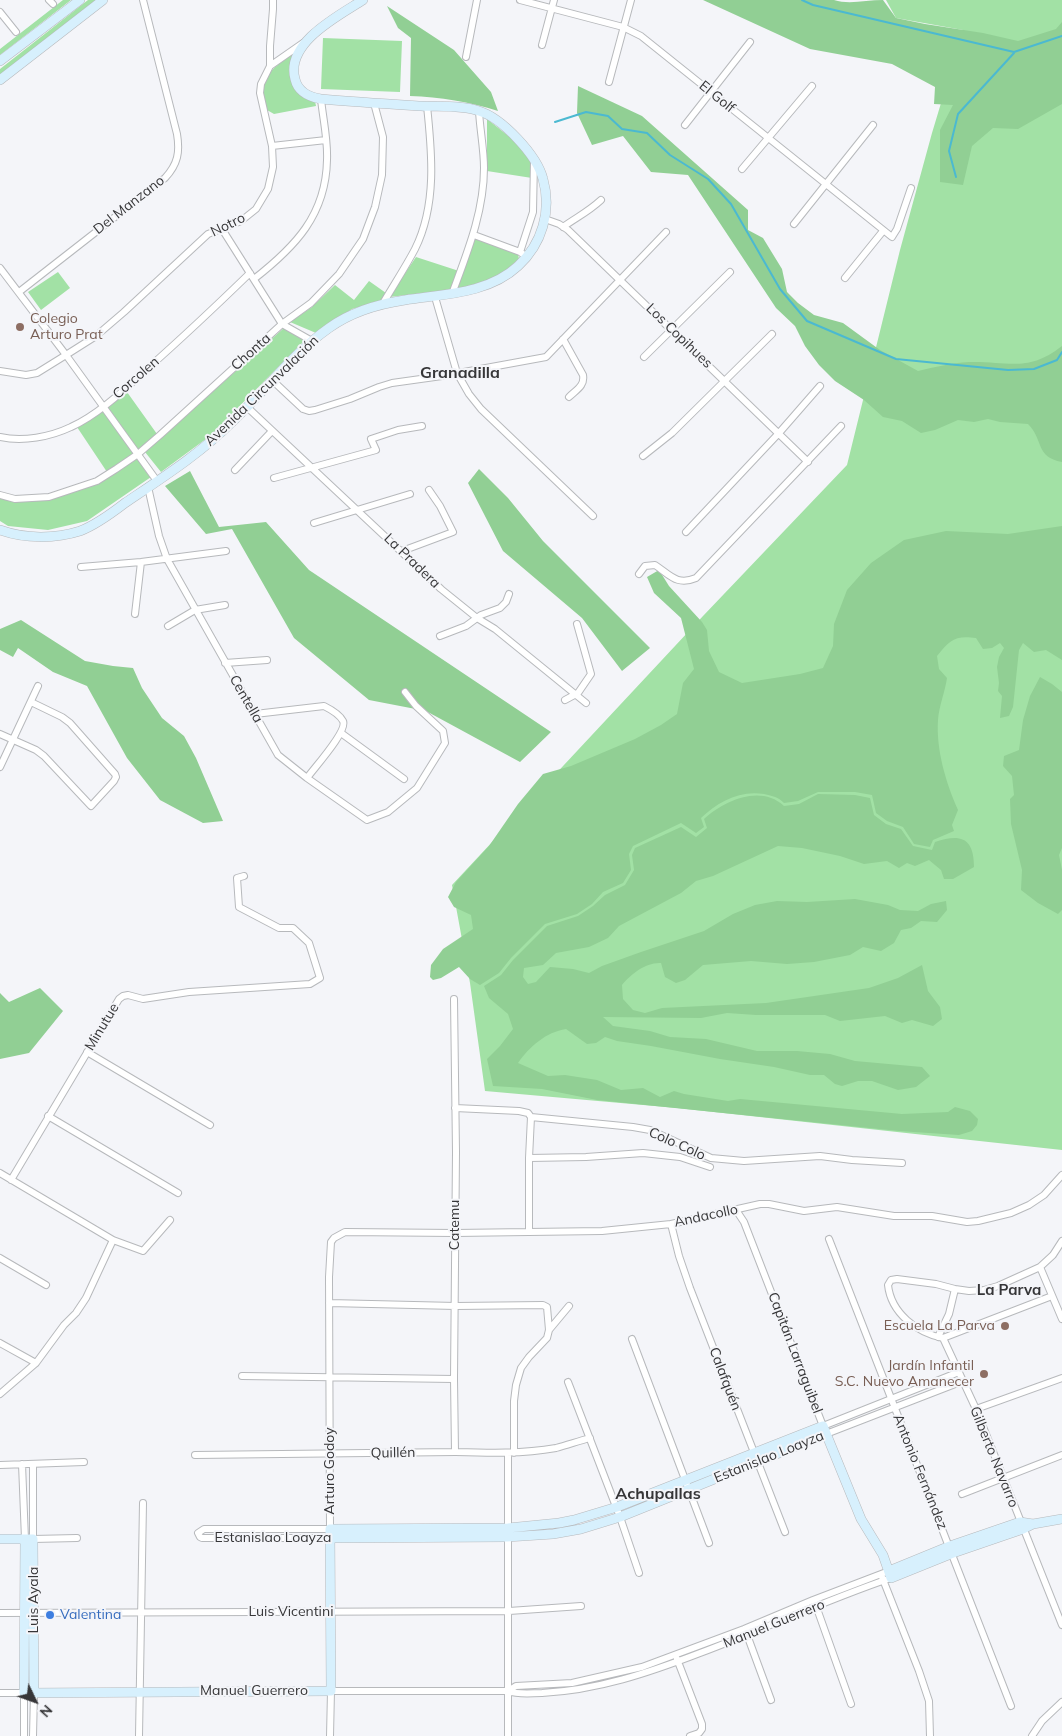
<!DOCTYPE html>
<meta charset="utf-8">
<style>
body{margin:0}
#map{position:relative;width:1062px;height:1736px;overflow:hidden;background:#f4f5f9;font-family:Mulish,sans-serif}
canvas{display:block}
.north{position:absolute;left:10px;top:1676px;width:50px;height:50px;-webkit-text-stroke:4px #f4f5f9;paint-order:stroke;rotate:132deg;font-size:14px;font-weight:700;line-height:20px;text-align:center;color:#363638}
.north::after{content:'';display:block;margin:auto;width:18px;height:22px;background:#363638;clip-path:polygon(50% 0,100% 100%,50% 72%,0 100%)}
</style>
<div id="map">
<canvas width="1062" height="1736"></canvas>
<div class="north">N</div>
</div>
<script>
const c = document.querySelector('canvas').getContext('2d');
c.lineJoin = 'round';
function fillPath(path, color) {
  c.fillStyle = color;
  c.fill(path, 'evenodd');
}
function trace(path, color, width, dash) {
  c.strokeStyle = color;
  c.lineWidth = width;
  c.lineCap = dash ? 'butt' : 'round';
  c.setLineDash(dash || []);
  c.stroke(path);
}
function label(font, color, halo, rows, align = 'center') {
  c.font = font + ' Mulish,sans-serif';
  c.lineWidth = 4;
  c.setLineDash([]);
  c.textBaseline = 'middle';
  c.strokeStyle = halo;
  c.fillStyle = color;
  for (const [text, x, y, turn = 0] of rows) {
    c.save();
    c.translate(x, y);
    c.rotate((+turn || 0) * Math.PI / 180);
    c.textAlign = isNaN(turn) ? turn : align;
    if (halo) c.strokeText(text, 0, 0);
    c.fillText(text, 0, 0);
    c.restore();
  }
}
fillPath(new Path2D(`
 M63,0H71L0,55V49Z
 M88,0H96L0,75V69Z
 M886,0H1062V1150L677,1108L485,1091L470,983L452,885L703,616L847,465L900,250L932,133L963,30L896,18Z
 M323,38L402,41L400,92L321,89Z
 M293,54L289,68L291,79L315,101L316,106L274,114L267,110C258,78 268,71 293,54Z
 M487,119L516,142L533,161L532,178L487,171Z
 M475,239L518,254L519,259L504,272L478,285L456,290Z
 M416,257L459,271L452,290L389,297Z
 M58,272L70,288L41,310L28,292Z
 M369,281L386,293L384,298L380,301L352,309L316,333L290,322L312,307L335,285L354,300Z
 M285,327L307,338L210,436L161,472L145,452Z
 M127,392L157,434L138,450L106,405Z
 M102,410L133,452L131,456L107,472L77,427Z
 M139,459L151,477L87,521L48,530L8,526L0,521V497L50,499L97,483L132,460Z`), '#a2e1a5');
fillPath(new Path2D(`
 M703,0H834C849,5 866,0 883,0L896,18L925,24L983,33L1018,41L1056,29L1062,22V104L1018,129L993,128L972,146L963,185L940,182V130L953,105L934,104L935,87L892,64L810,49Z
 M387,6L454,50L491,92L498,111C470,102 440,97 410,96L411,38L398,28Z
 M578,86L642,116L748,210V230L763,238L782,269L787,292L798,303L814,315L843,323L880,350L918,371C935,367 951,363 969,362C1008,361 1028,373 1062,346V462C1035,457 1044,440 1028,424L1000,422L988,419L974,422L958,420L935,430L921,433L902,421L883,417L864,400L835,381L819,365L805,346L795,326L776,308L688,175L651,172L623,136L592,145L577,113Z
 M479,469L508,498L543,541L650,648L622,671L582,618L503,551L468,483Z
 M190,471L219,527L266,522L309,570L551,732L520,762L426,711L369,700L294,638L232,529L206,534L165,486Z
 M1062,526V660L1046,650L1034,652L1023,643L1019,650L1013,707L1009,716L1000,718L1002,696L998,691L999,683L997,667L999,657L1004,648L1000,643L992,648L983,649L976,638C955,635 950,640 937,656L939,669L947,678C945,692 939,706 938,720C936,750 946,783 958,810L952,825L954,831L933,840L930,847L914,844L903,827L887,821L876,813L872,795L855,792H818L798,801L784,803C778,797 773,796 764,794C739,790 718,802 701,818L704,827L696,833L681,823L633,846L629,854L631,870L623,883L603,892L592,904L577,914L545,924L511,958L499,973L480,985L470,979L459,967L441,978L433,980L430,977L431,965L443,949L473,929L471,915L454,907L448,897L456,882L489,846L518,804L543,774L571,766L635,739L661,725L677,714L683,683L694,669L681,618L654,593L647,577L659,570L669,586L702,622L707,630L709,651L719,672L742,683L800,674L823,668L833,646L834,624L847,590L871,563L904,540L946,531L1008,534Z
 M21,620L85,661L113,666L133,668L142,688L162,718L184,736L196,758L223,821L203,823L160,800L127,758L87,686L53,672L18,648L13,657L0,650V629Z
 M1040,677L1052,684L1062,692V848L1059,855L1062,870V910L1058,914L1038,903L1021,890L1022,870L1011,824L1010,799L1014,795L1012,776L1003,766L1004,756L1019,750L1023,720L1030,696Z
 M818,794L855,795L870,798L874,815L886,824L901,829L913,846L932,850L935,842C961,833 974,838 974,867L953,879H944L941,870L929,860L915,866L907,863L899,868L887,861L864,864L840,856L802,848L778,846L713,876L696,881L681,893L619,926L608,938L589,947L556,953L543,965L524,968L523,977L528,984L536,982L550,967L573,969L589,973L602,966L641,952L704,931L733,914L755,905L777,901L807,902L855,899L888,905L900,910L918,911L931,904L946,901L947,910L937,922L921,921L911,928L901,930L894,943L881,951L863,947L850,955L814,962L787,964L751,961L703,965L685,980L676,983L665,977L661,963C646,962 631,974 622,985L623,999L633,1010L645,1013L662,1008L766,1003L869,988L898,978L922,965L928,991L940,1007L942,1019L933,1026L912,1020L902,1023L885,1016L840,1021L825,1015H756L727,1013L701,1018L603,1017L613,1026L650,1031L670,1037L706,1039L757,1051H797L830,1054L855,1061L922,1067L930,1076L916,1087L898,1090L872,1081H858L842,1086L835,1084L824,1075H810L774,1067L720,1059L651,1046L617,1041L605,1037L596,1043L587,1044L566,1029C546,1032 529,1047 518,1063L548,1076L565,1075L597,1080L621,1090L643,1088L660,1097L674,1091L684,1094L728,1101L740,1099L902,1114L948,1112L955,1107L970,1111L978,1119L977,1125L972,1131L959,1135L899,1131L597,1100L542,1089L493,1086L487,1059L500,1046L513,1029L508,1014L489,998L484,986L501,975L513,960L547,926L578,916L593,906L605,895L625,885L634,870L632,855L635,848L681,827L696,837L707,828L704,819C724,801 760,784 784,806L799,804Z
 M40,988L63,1011L29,1053L0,1059V993L9,1002Z`), '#91cf94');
trace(new Path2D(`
 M802,0L813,5L1014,52L1062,36
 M555,122L586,112L608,116L622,129L647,133L670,155L708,179L731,204L780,289L807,321L896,359L1008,370L1034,369L1057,360L1062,352
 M956,177L949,151L958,114L1014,53`), '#4bb9d1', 2);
const street = new Path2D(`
 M49,0L53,4
 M520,0L623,27L641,36L892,237L897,229L911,188
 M0,12L16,32
 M542,45L554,0
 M466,57L477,0
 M270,66L303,43
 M609,82L631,0
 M685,125L750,42
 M272,146L326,140
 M742,169L812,86
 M545,219L559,224L568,230L808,462
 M794,224L873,125
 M563,227C577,217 588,212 601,200
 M222,229L282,324L312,341
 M474,235L520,252
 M527,257L520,252L533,212L534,161
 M0,268L66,355L157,481
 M845,278L883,231
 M254,279C295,247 326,215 327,160C328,140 323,119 321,99
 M19,292L165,178C178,164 180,152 177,134L143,0
 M452,294C467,253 484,212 484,168C484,149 480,130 479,111
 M435,297L457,373L469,394L481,409L593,516
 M382,305C393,286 405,268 415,249C437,205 432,153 427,106
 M563,339L583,375C585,386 576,390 569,397
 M644,357L730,272
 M0,371L26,375L37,373L66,355L96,336L124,312L208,234L241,221L256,209L268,189L273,167L272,146L260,93L261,84L270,66V46L273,9V0
 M272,380L303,409L309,411L315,410L350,399L379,387L392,383L442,376L546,357L666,232
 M247,407L441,589L477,618L495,629L586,703
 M0,437C23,442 50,437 71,427C98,415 125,389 147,369C182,338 216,306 250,273
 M643,456L672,433L772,334
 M235,470L272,431
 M274,478L376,450L371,439L398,430L422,426
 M148,487L159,536L167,559L278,755L307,778L367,820L388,812L417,788L445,743L443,731L416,706L405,692
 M0,495L15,499L49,497L97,481L116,469L138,454L160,435L282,324L311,303L339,274L363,239L375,207L382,175L383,137L374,103
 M314,523L410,494
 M686,532L779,433L820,386
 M402,551L453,532L440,506L429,490
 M81,567L141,562L226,551
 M639,574L645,566L655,565C670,575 677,586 696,578L841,426
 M135,614L141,562
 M168,626L195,610L225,605
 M440,636L466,626L481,615L500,608L506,602L509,594
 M225,663L267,660
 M565,700L578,693L591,674L577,624
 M255,714L324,706C330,709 340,715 343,721C348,731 314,768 307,778
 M341,733L404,779
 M0,734L36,750L44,756L91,806L114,781L116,777L115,774L70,723L62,717L31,702
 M0,767L38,686
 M454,999L456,1152L454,1379L455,1452
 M87,1052L210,1125
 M455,1108L519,1111L528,1113L531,1117L633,1127L650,1130L711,1158L744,1161L820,1156L852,1160L902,1163
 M48,1116L178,1193
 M529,1158L586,1157L643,1153L680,1157L710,1167
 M0,1173L113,1240L143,1251L170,1220
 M11,1180L119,999L123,996L128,995L143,999L189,992L310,984L320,978L309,943L293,928H279L239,907L237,878L244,876
 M736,1210L744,1222L823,1426L959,1372
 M671,1224L679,1256L690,1288L785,1532
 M529,1231V1158L531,1117
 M829,1239L1011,1706
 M1062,1241L1053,1255L1040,1267L998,1286L984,1290L969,1291L955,1289L936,1284L897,1279L891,1280L888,1285C891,1313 917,1333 943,1338L976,1409L1062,1625
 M0,1258L46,1285
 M1040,1267L1062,1319
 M329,1303L456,1306L543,1305L547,1307L549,1330L547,1338L529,1357L521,1368L516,1385L514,1401V1453
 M549,1330L569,1306
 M938,1337L949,1314L955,1289
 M943,1338L1052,1296
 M632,1339L709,1543
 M0,1343L36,1363
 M242,1376L454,1379
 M568,1382L620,1517L639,1573
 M0,1394L36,1363L64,1325L76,1313L86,1298L113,1240
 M976,1409L1062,1378
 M826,1434L963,1381
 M508,1453V1736
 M195,1455L455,1452C489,1453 522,1454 556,1448C567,1445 579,1441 590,1438
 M22,1464L25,1539
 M33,1464V1539L77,1538
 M0,1465L84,1462
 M962,1494L1062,1455
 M330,1538H202L200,1537L198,1533L204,1529H330L329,1277L331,1242L334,1238L345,1232L455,1233L602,1231L671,1224L760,1204H769L804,1211L837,1207L894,1216H932L967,1222L978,1221L1011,1213L1029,1205L1044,1195L1062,1175
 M882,1577L919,1671L929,1701L930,1736
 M815,1603L851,1704
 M0,1613L509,1611L581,1606
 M746,1632L771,1700
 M677,1659L702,1724V1729L699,1733L690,1736
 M508,1691L516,1686L572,1683L642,1667L744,1629L813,1600L889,1571
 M0,1693H24V1736
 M33,1736L34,1693
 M139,1736L143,1503
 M330,1736L331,1691H508C519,1695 531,1693 542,1693C598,1690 648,1673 700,1653C764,1629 826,1600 891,1578
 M1032,1736L1042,1721L1062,1702`);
const secondary = new Path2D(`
 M0,61L80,0
 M0,80L103,0
 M0,530C25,539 55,539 80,531C96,525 112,513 125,503C162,478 201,453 232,422C265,391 292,354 329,328C351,312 378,304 405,300C443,294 488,294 518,266C542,244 552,211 543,179C537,155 502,118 479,111C461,105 440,107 421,106C388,104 354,102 321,99C309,97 298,92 295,79C285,43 338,16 363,0
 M330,1538L507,1537L553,1534L581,1529L620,1517L826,1434
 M0,1539H33L34,1693
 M25,1539L24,1693L331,1691L330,1529L508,1528L559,1523L574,1520L617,1507L823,1426L861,1519L883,1555L891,1578L953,1553L1023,1529L1033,1524L1062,1519
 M889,1571L950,1546L1020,1522L1033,1524`);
trace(street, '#b7b9bc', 8);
trace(secondary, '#b7b9bc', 10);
trace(street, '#fff', 6);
trace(secondary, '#d7f0fd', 9);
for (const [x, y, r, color] of [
 [20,327,5,"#8d6e63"],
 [1005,1326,5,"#8d6e63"],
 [984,1374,5,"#8d6e63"],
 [50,1615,5,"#3f7fe0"]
]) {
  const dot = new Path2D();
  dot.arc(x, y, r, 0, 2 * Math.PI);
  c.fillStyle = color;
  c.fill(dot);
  trace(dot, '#f4f5f9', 2);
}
label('14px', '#363638', '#f4f5f9', [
 ["El Golf",717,97,39],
 ["Del Manzano",129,205,-38],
 ["Notro",228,225,-26],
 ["Los Copihues",679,336,44],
 ["Chonta",251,352,-42],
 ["Corcolen",136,378,-41],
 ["Avenida Circunvalación",262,391,-44],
 ["La Pradera",412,561,44],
 ["Centella",246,699,60],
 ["Minutue",102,1027,-59],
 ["Colo Colo",677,1144,24],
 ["Andacollo",706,1216,-12],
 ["Catemu",455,1225,-90],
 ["Capitán Larraguibel",795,1353,69],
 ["Calafquén",725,1379,69],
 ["Quillén",393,1453,-1],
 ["Estanislao Loayza",769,1457,-22],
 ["Gilberto Navarro",994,1457,68],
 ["Arturo Godoy",330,1471,-90],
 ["Antonio Fernández",920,1472,68],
 ["Estanislao Loayza",273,1538],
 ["Luis Ayala",34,1600,-90],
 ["Luis Vicentini",291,1612],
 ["Manuel Guerrero",774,1624,-22],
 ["Manuel Guerrero",254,1691]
]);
label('14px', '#785e54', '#f4f5f9', [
 ["Colegio",30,319,"left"],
 ["Arturo Prat",30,335,"left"],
 ["Escuela La Parva",995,1326],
 ["Jardín Infantil",974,1366],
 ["S.C. Nuevo Amanecer",974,1382]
], 'right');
label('14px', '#366cbe', '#f4f5f9', [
 ["Valentina",60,1615]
], 'left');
label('bold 15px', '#363638', '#f4f5f9', [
 ["La Parva",1009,1290]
]);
label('bold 16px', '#363638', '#f4f5f9', [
 ["Granadilla",460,373],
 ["Achupallas",658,1494]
]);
</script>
